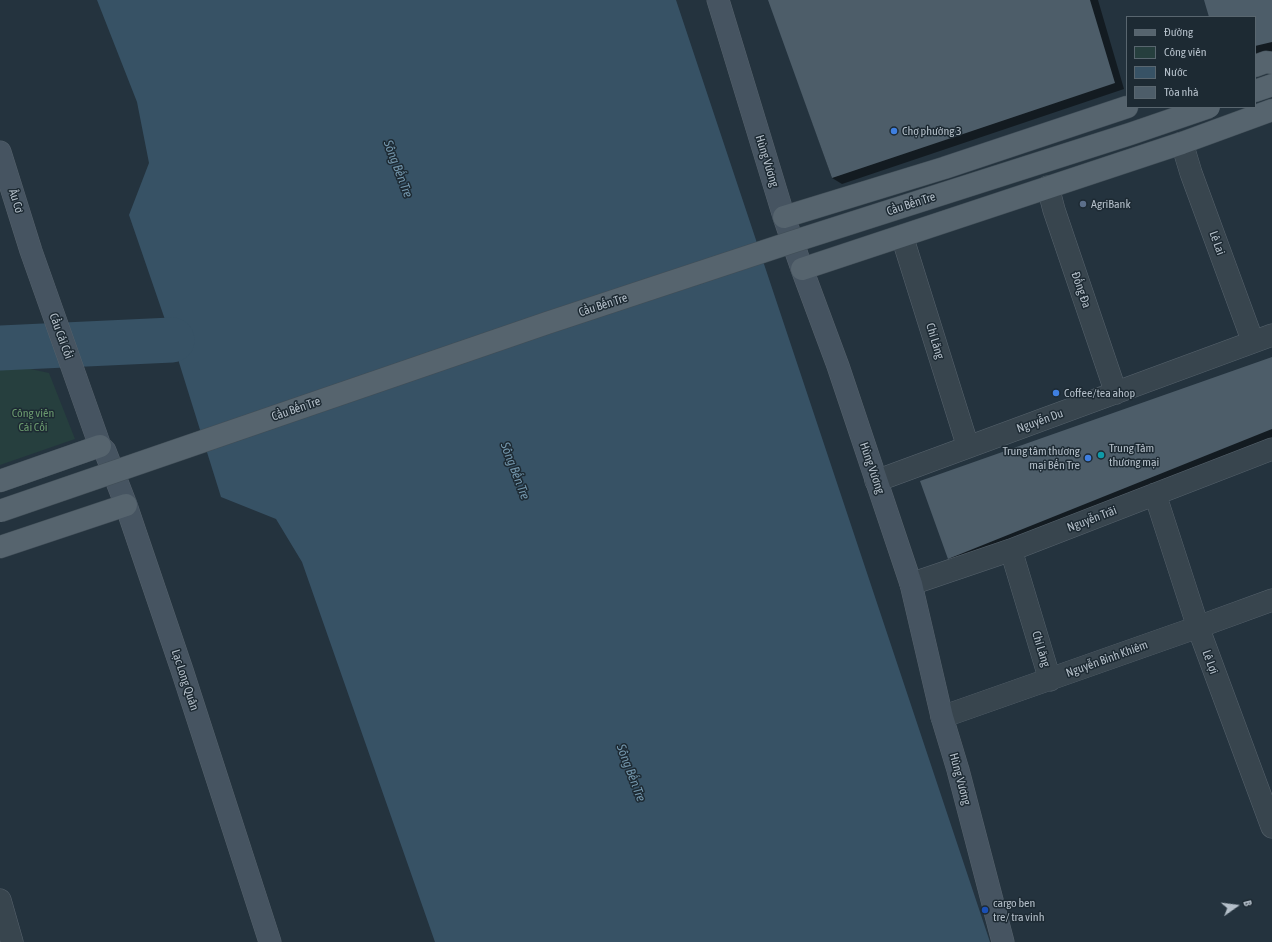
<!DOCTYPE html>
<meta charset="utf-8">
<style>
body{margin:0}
#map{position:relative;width:1272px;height:942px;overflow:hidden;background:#24333e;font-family:"Asap Condensed",sans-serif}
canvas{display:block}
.legend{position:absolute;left:1126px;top:16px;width:130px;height:92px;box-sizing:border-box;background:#1d2a33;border:1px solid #59666f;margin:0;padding:5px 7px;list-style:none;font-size:12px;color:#b4bfc9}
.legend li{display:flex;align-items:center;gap:8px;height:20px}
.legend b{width:20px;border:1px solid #59666f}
.north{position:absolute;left:1216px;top:886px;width:40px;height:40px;-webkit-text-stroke:3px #1d2a33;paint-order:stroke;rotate:76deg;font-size:11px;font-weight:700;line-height:16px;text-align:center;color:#b4bfc9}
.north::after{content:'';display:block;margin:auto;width:14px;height:18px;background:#b4bfc9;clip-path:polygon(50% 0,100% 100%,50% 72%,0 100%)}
</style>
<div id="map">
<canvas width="1272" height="942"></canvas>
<ul class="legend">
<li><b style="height:5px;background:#56646e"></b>Đường</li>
<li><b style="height:11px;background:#263f3e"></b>Công viên</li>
<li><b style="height:11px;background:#375265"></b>Nước</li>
<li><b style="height:11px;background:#4d5d69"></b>Tòa nhà</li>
</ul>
<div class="north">B</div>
</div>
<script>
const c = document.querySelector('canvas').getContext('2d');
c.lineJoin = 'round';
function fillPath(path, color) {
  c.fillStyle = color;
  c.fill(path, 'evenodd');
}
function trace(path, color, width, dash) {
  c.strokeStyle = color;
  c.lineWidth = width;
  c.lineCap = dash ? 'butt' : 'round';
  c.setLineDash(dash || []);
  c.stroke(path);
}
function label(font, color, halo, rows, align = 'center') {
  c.font = font + ' "Asap Condensed",sans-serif';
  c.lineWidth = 3;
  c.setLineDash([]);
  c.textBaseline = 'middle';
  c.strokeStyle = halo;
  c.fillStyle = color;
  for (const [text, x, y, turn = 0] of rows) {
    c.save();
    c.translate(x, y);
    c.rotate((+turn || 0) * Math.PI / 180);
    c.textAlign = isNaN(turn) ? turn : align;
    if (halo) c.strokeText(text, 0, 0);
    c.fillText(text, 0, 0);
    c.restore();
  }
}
fillPath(new Path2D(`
 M12,365L49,373L75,439L0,465V366Z`), '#263f3e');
fillPath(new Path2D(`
 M97,0H676L990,942H435L302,562L276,519L221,497L172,340L129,215L149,163L137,102Z`), '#375265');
fillPath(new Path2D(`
 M769,0H1098L1124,89L842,184L832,178Z
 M1205,0H1272V58L1255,62V17H1210Z
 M1272,358V448L968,570L949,558Z`), '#0007');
trace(new Path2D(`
 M0,348L172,340`), '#375265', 45);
fillPath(new Path2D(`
 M768,0H1090L1115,83L832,178Z
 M1204,0H1272V42L1255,46V17H1209Z
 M1272,357V429L948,559L920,481Z`), '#4d5d69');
const street = new Path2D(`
 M1182,143L1191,173L1253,342
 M1048,187L1054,210L1116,393
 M902,236L968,447
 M876,481L1272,335
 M1155,494L1198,627L1272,827
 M1011,550L1050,680
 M911,584L1011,550L1272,449
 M942,717L1198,627L1272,600
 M0,900L12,942`);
const secondary = new Path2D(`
 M718,0L784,217L802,269L838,366L911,584L942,717L958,770L1003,942
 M0,152L31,251L100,446L105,451L126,505L182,670L270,942`);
const primary = new Path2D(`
 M1255,66L1266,62L1272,63
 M1255,91L1272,85
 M784,217L944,168L1127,107
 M802,269L1182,143L1272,110
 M0,481L100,446
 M0,547L126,505`);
trace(street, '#56626c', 23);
trace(secondary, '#56626c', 23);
trace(primary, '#414e57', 23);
trace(street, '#38454e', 22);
trace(secondary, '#465461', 22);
trace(primary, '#56646e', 22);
const primaryBridge = new Path2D(`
 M0,511L547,323L792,242L1130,134L1209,107`);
trace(primaryBridge, '#414e57', 23, []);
trace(primaryBridge, '#56646e', 22);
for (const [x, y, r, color] of [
 [894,131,4,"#3f7fe0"],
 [1083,204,4,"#5c6f8a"],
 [1056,393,4,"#3f7fe0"],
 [1101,455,4,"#0f9aa8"],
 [1088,458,4,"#3f7fe0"],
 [985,910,4,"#1a4fb4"]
]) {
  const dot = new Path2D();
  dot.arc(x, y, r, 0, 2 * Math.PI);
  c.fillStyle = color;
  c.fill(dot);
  trace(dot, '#1d2a33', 1.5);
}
label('12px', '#b4bfc9', '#1d2a33', [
 ["Chợ phường 3",902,131],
 ["AgriBank",1091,204],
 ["Coffee/tea ahop",1064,393],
 ["Trung Tâm",1109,448],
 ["thương mại",1109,462],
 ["Trung tâm thương",1080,451,"right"],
 ["mại Bến Tre",1080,465,"right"],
 ["cargo ben",993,903],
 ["tre/ tra vinh",993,917]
], 'left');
label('12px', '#b4bfc9', '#1d2a33', [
 ["Hùng Vương",767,161,73],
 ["Âu Cơ",16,201,73],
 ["Cầu Bến Tre",911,204,-18],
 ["Lê Lai",1217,243,70],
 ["Đống Đa",1081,290,71],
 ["Cầu Bến Tre",603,305,-18],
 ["Cầu Cái Cối",61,336,70],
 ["Chi Lăng",935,341,73],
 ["Cầu Bến Tre",296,409,-19],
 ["Nguyễn Du",1040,421,-20],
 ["Hùng Vương",872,468,71],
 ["Nguyễn Trãi",1092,519,-21],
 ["Chi Lăng",1041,649,73],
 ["Nguyễn Bỉnh Khiêm",1107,659,-20],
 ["Lê Lợi",1210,662,70],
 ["Lạc Long Quân",185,680,72],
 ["Hùng Vương",960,779,75]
]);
label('12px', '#6b9a6e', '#1d2a33', [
 ["Công viên",33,413],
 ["Cái Cối",33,427]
]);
label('italic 13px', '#7396ac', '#1d2a33', [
 ["Sông Bến Tre",398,169,69],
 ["Sông Bến Tre",515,471,69],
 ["Sông Bến Tre",631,773,69]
]);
</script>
